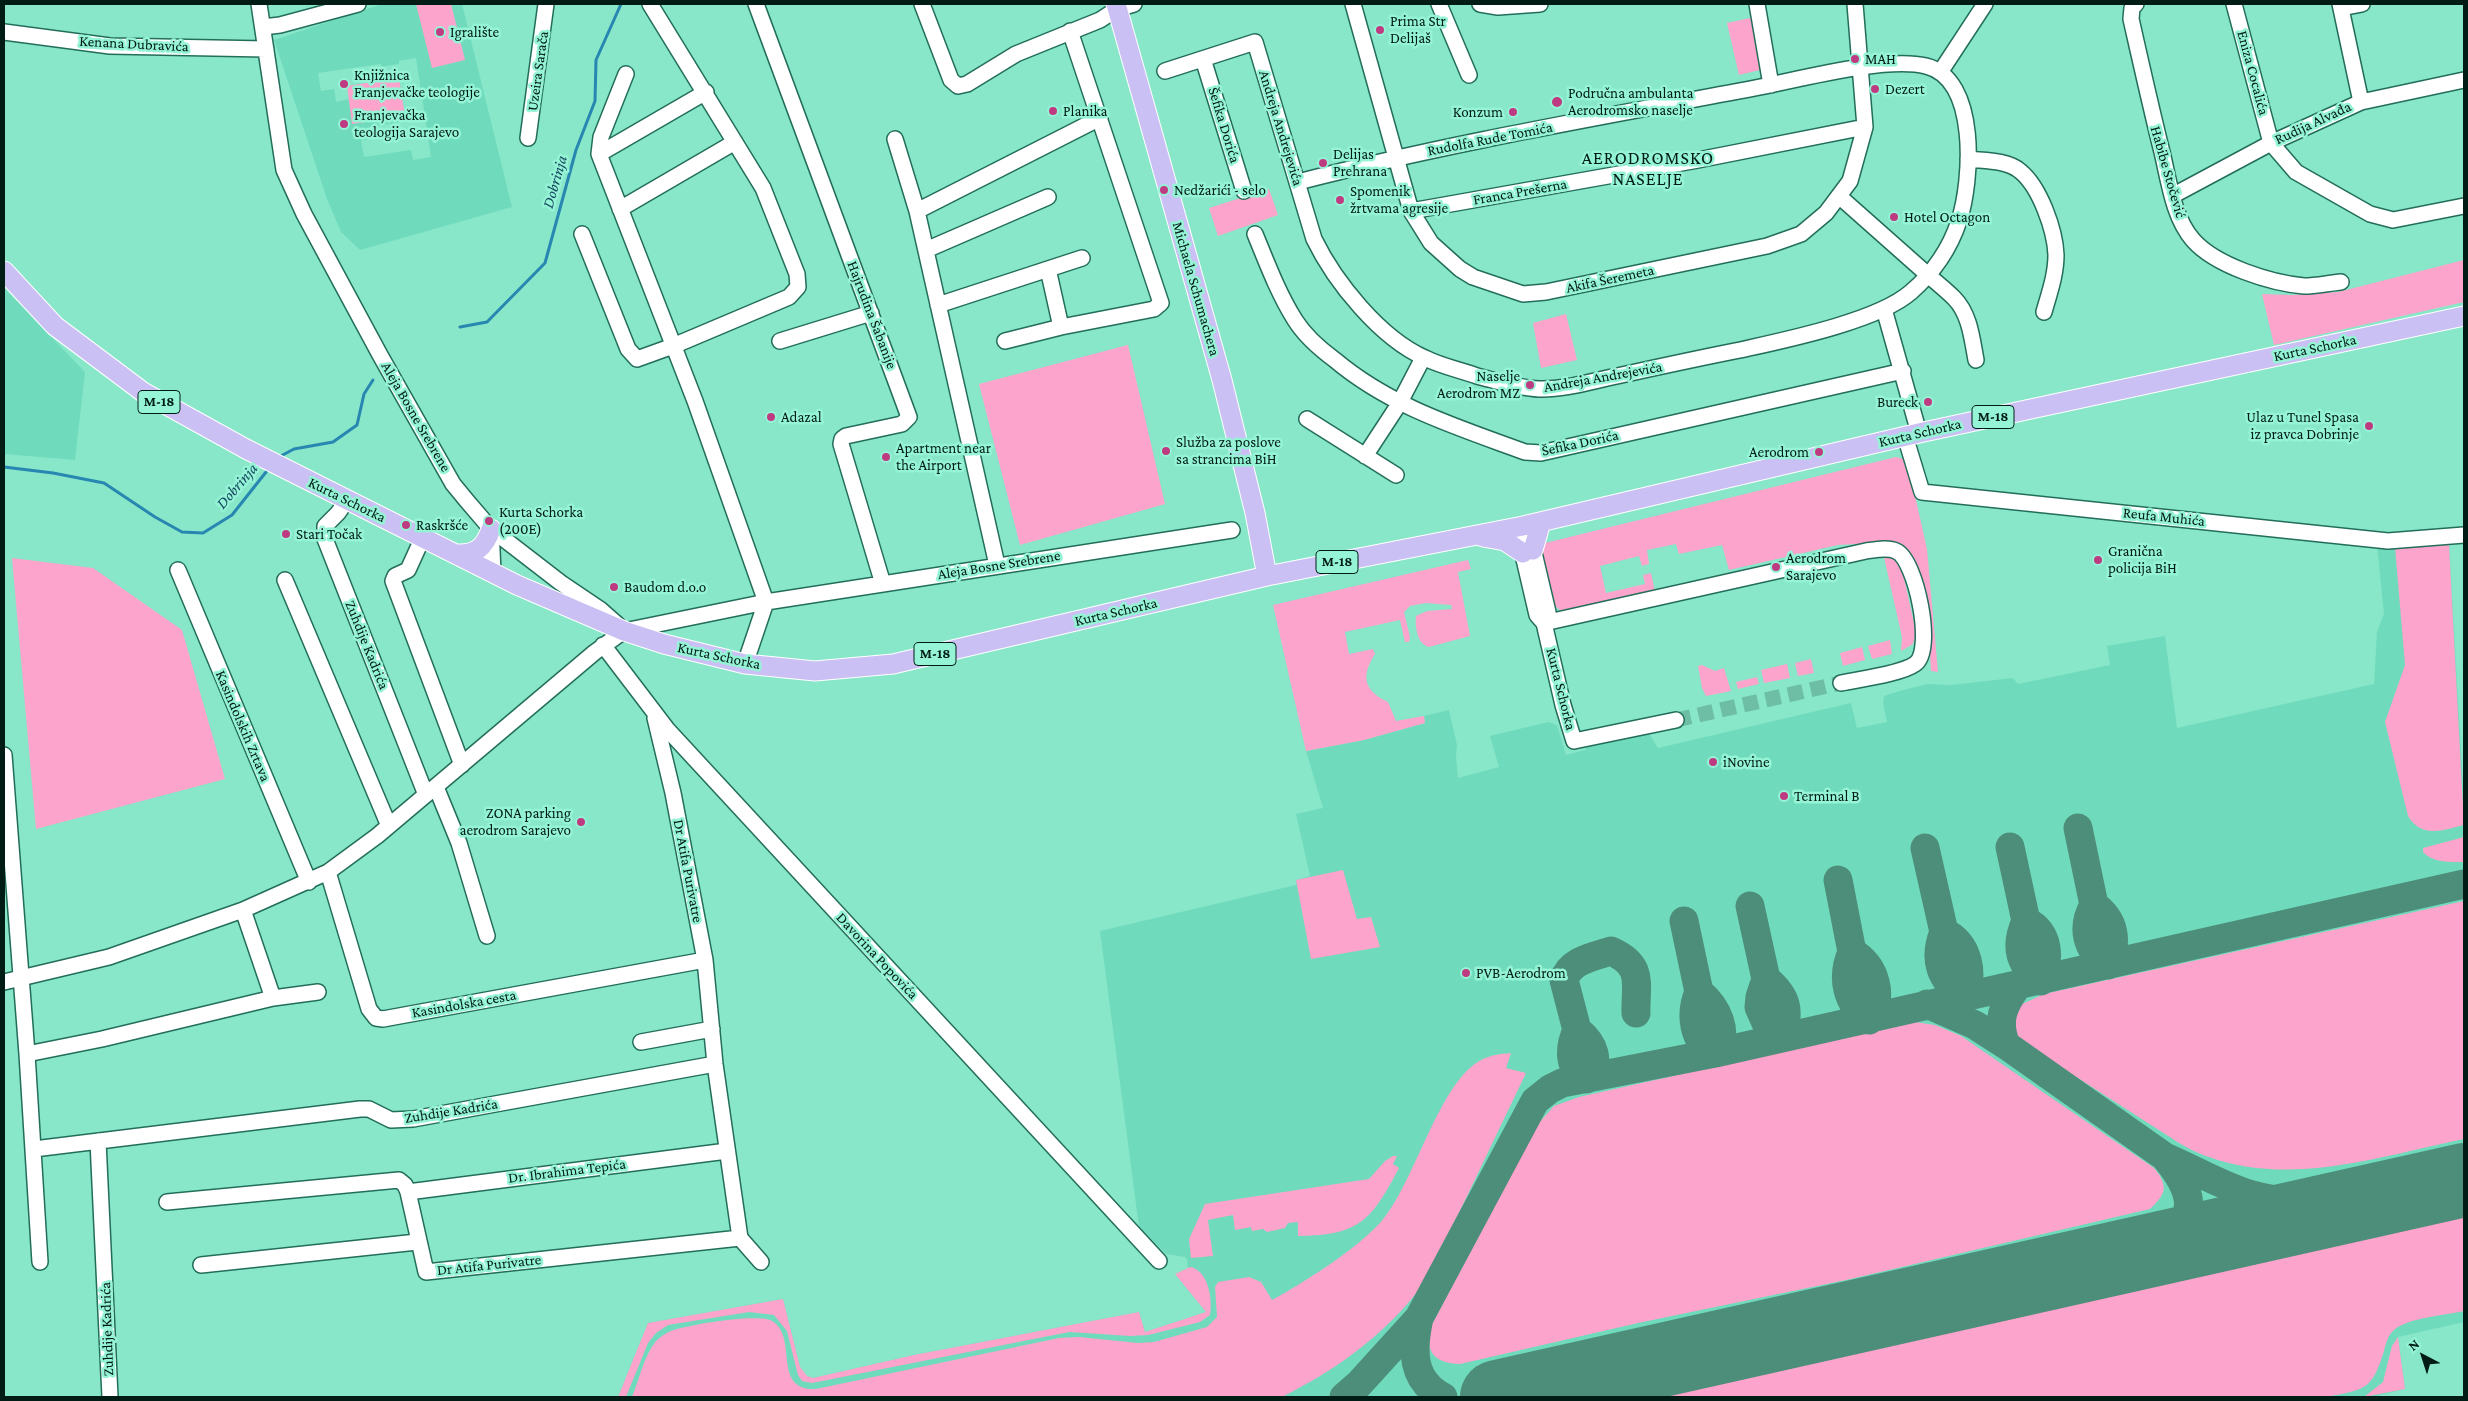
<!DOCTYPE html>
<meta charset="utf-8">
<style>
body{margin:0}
#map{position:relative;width:2468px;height:1401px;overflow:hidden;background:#88e6c9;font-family:"Crimson Pro",serif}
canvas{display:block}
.frame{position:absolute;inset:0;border:5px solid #001c14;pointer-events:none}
.north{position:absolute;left:2398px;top:1331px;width:50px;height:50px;-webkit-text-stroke:4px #95f3d6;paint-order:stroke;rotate:320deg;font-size:14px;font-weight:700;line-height:20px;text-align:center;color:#001c14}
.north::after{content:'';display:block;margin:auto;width:18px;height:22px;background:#001c14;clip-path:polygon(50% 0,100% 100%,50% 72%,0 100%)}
</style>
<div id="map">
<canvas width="2468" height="1401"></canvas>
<div class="frame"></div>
<div class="north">N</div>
</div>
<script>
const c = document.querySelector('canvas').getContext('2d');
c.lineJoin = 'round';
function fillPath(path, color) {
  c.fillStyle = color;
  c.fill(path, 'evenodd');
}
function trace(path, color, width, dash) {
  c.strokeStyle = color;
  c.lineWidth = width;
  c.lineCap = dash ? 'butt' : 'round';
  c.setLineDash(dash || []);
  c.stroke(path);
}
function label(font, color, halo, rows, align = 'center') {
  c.font = font + ' "Crimson Pro",serif';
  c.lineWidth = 5;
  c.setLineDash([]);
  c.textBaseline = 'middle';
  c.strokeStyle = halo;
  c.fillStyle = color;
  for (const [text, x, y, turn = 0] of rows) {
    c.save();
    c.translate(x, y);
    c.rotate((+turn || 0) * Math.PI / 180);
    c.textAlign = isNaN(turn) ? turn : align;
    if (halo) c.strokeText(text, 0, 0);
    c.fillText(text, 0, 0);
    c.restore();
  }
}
fillPath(new Path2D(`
 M382,4H462L512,207L360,250L341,232L327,199L274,40ZM416,58L431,157L413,160L411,150L364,157L361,141L370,139L369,127L406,121L399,78L347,86L349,99L336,102L334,89L321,91L318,73L381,64L382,67L392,65L399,64V61Z
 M4,288L85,372L75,460L4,454Z
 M2377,545L2395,547L2449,545L2464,804V1322L2398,1337L2405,1389L2372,1397H618L648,1323L783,1299L800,1367L807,1376L813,1378L914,1355L1139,1312L1145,1332L1206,1312L1175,1274L1188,1269L1187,1260L1185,1257L1166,1254L1139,1227L1100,931L1296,885V880L1310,876L1296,814L1323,808L1306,751L1364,740L1425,723L1424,716L1449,710L1457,745L1456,756L1458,778L1499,767L1490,736L1548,722L1557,725L1566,755L1585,750L1587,747L1648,732L1658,748L1851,703L1857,728L1887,722L1883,703L1884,696L1903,690L1927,684L1951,685L2013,678L2018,684L2110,665L2107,646L2165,636L2177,728L2374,684L2377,632L2384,614Z`), '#70dbbc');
fillPath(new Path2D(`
 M416,4H451L465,60L432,68Z
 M1755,17L1764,69L1739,75L1727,23Z
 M399,78L405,116L352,124L347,86Z
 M1269,189L1278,215L1218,236L1209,208Z
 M2464,260V302L2274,345L2262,294L2292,295L2338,292Z
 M1566,314L1577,360L1541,368L1533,323Z
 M1128,345L1165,504L1020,545L979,384Z
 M1896,457L1903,459L1908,465L1927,549L1938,672L1931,671L1928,617L1893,542L1838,545L1729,570L1722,545L1679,554L1676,544L1647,550L1649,564L1642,566L1639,556L1600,566L1606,593L1645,584L1643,575L1651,573L1655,592L1568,612L1560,610L1555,606L1542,550L1545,543Z
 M2449,545L2464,825C2443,830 2422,839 2408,816L2385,722L2405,665L2395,547Z
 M1883,553H1888L1899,563L1902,569L1916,632L1913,644L1901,651L1902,637Z
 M12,558L93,568L182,630L225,779L36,829Z
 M1468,560L1471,569L1458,572L1470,636L1429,647C1417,644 1415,627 1416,616L1427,611L1452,609L1451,605L1426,603L1410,606L1404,612L1410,637L1409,642H1405L1400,620L1345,632L1349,654L1373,649L1375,654C1361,676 1363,690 1388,702L1396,721L1424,716L1425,723L1364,740L1306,751L1273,605Z
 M1890,640L1892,654L1872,659L1868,646Z
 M1862,647L1865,660L1843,666L1840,653Z
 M1811,659L1814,673L1798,676L1795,663Z
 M1787,664L1790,678L1764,683L1761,670Z
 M1702,665L1715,671L1724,668L1731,691L1706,696L1702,688L1698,666Z
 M1757,677L1759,684L1738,689L1736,682Z
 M2464,837V862C2450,862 2433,863 2423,852V848Z
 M1343,870L1357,919L1371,917L1380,947L1311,959L1296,880Z
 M2464,901V1139C2381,1156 2292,1187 2209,1157C2193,1152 2179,1143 2165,1134L2022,1042C2012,1029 2009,1021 2018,1006L2044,994Z
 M1915,1022L1935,1025L1961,1036L2154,1168C2169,1186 2166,1194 2150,1209L1846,1280L1638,1323L1460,1364C1435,1363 1425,1353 1430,1328L1538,1124L1554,1106L1579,1097Z
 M1511,1053L1506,1068L1526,1073C1503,1121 1480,1169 1457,1217C1447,1238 1433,1272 1418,1291C1382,1337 1334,1371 1282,1397H632C639,1380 644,1356 656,1341C660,1337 666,1333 671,1331C687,1325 759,1313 772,1321C799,1337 771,1391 816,1389L1059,1338L1079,1337L1138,1343L1154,1342L1207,1327L1217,1317L1215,1287L1218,1282L1249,1277L1261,1282L1272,1300C1305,1282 1355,1250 1380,1223C1415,1184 1438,1083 1481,1060C1491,1055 1500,1054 1511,1053Z
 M1393,1156H1397L1393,1164L1399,1168C1371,1221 1360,1235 1298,1236V1222L1288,1223L1285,1228L1267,1232L1263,1229L1252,1231L1251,1227L1235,1230L1233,1215L1208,1220L1213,1256L1191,1258L1189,1239L1205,1204L1369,1179L1385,1161Z
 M2464,1212V1311C2446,1315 2407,1318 2394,1330C2388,1335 2386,1343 2384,1351C2372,1390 2366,1389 2327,1397H1633Z
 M1190,1267C1208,1270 1213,1299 1210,1315L1200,1322L1148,1335L1130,1336L1069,1332L812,1383L802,1381L798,1375L787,1331L774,1315L749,1312L668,1325L656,1333L648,1343L626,1397H618L648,1323L783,1299L800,1367L807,1376L813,1378L914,1355L1139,1312L1145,1332L1206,1312L1175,1274Z
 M2398,1337L2405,1389L2364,1397L2383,1382L2392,1346Z`), '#fca4cb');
trace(new Path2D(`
 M460,327L487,322L545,263L576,150L595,101L596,60L621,4
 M277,458L294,449L333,442L357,425L364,394L373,380
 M4,467L53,473L104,483L155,517L182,532L203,533L232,515L270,467`), '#2787b1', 3);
trace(new Path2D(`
 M2078,828L2094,905
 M2010,847L2026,921
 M1925,848L1944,932
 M1838,880L1852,952
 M2094,905C2115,920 2118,941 2108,965C2086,949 2081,928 2094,905Z
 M1750,906L1766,979L1760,997L1759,1007L1767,1025L1782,1038C1790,1011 1788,997 1766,979
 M1684,921L1699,992
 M2026,921C2050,933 2050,959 2041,981C2018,964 2015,945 2026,921Z
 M1944,932C1969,944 1974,974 1964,997C1940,980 1933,959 1944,932Z
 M1852,952C1876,966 1884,996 1869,1020C1846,1003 1841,977 1852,952Z
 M2018,985C2003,1005 1996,1021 2006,1045L2165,1157
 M1699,992C1717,1007 1730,1032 1715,1053C1692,1042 1690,1013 1699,992Z
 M1927,1004L1975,1025L2006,1045
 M1577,1030L1564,980C1570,960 1593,957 1611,951C1645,966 1635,985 1636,1013
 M1577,1030C1594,1043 1602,1062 1586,1079C1568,1068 1569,1048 1577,1030Z
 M2130,1256C2183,1230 2212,1214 2165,1157C2193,1169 2220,1185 2249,1194C2289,1206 2333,1203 2374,1202
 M1419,1318C1412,1350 1411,1380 1443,1397
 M1344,1397L1359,1384L1419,1318L1535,1101L1550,1089L1562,1083L1715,1053L2464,884`), '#4d8e7a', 29);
trace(new Path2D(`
 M1497,1397L2464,1180`), '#4d8e7a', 74);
trace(new Path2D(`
 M1676,720L1841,683`), '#6dbea5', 15, [15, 8]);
const minor = new Path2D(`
 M259,4L284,170L304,214L380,355L453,484L467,501L491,529L561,583L601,610L618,625
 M756,4L909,417L902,424L846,436L842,439L841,444L883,584
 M922,4L951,80L958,86L967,84L1016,54L1100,20L1117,9L1134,4
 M1353,4L1411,211L1431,243L1460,269L1473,277L1523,294L1546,292L1767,246L1801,234L1826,213L1850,181L1865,127L1855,4
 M1439,4L1469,75
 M1480,4L1498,7L1540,4
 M1757,4L1771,85
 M2136,4L2132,8L2131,19C2141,63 2151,108 2162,152C2169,181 2173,217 2193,240C2216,266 2271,283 2304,286C2316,286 2329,283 2341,282
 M2234,4L2271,143L2296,172L2370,214L2393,220L2464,206
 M2340,4L2361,102
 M2341,8L2362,4
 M263,27L280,25L358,4
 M4,32L110,46L266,49
 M1203,59L1244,191
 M1165,71L1255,42L1314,239C1335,282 1380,338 1425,358C1441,366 1460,370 1477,376C1497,381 1518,388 1539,389C1564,390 1592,381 1617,376C1658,367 1699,358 1740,350C1785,340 1878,321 1911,292C1933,273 1950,248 1959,221C1972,181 1979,79 1926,66C1886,56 1797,80 1755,88C1602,117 1449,143 1298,182
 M1941,71L1985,4
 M626,74L601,137L599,154L695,401L766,602L745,664
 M528,138L546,4
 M895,139L917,211L997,565
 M599,154L706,92
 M1968,159C1985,161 2007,160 2020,171C2040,187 2055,230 2056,255C2056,275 2049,294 2044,312
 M2172,196L2271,143L2361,102L2464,80
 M1840,197L1928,275C1937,283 1946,290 1954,298C1970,314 1972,339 1976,360
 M620,209L735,142
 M917,211L1100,118
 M1411,211L1698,160L1865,127
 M582,234L628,349L637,359L673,346L789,297L798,287L797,274L763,188L650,4
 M1255,234C1267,263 1278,293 1295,320C1305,336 1320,349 1335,360C1391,407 1457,427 1525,452L1541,453L1903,371
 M926,250L1048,197
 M1048,269L1061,327
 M938,305L1082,258
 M1884,309L1919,433
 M780,341L871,313
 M1005,341L1061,327L1154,309L1161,303L1070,31
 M1307,419L1396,475
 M1905,436L1922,492L2388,541L2464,535
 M1365,456L1399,404L1423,358
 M347,500L338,513L325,526V539L426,795
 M1523,526L1520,542L1537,615L1544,623L1563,705L1574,741L1676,720
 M491,529L493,572
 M423,537L408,570L395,576L393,581L462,765
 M1531,540L1548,612L1544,623
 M178,570L309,882
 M285,580L389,826
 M1544,623L1866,551C1874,550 1888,547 1896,551C1916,559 1935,651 1915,664C1901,674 1860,679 1841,683
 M603,645L667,729L1159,1261
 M655,718L673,793L705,960L715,1064L740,1238L761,1262
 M4,755L27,1054L40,1262
 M436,787L459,843L487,936
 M328,872L369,1009L376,1018L383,1019L705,960
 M243,910L273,998
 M4,982L109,957L243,910L328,872L377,836L595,652L624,631L766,602L1232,530
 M641,1042L712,1029
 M27,1054L102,1039L273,998L318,992
 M98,1141L110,1397
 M34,1149L360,1109H369L391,1120L413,1119L715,1064
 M408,1192L727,1151
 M167,1202L399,1180L405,1185L408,1192L426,1272L740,1238
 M201,1265L417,1242`);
const major = new Path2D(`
 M1116,4L1222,380L1255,513L1267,576
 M4,271L55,326L143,392L246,449L517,585L624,631L664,644L745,664L815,671L893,664L1267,576L1523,526L1919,433L2464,316
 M1483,537L1505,541L1523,553
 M1533,550L1541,522
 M457,554C476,555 485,547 491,529`);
trace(minor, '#236e5a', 18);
trace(major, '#fff', 21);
trace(minor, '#fff', 15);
trace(major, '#cac0f4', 19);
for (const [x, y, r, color] of [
 [1380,30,5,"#bf3b81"],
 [440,32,5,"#bf3b81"],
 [1855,59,5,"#bf3b81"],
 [344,84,5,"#bf3b81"],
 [1875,89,5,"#bf3b81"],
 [1557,102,6,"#bf3b81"],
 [1053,111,5,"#bf3b81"],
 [1513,112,5,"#bf3b81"],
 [344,124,5,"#bf3b81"],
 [1323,163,5,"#bf3b81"],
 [1164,190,5,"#bf3b81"],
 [1340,200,5,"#bf3b81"],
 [1894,217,5,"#bf3b81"],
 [1530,385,5,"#bf3b81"],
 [1928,402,5,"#bf3b81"],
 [771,417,5,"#bf3b81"],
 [2369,426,5,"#bf3b81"],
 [1166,451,5,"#bf3b81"],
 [1819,452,5,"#bf3b81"],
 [886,457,5,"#bf3b81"],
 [489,521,5,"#bf3b81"],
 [406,525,5,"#bf3b81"],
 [286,534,5,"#bf3b81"],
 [2098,560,5,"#bf3b81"],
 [1776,567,5,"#bf3b81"],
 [614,587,5,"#bf3b81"],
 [1713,762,5,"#bf3b81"],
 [1784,796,5,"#bf3b81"],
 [581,822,5,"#bf3b81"],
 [1466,973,5,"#bf3b81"]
]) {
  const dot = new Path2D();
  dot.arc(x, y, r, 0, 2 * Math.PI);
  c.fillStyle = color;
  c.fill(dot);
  trace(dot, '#95f3d6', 2);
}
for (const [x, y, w] of [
 [159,402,42],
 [1993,417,42],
 [1337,562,42],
 [935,654,42]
]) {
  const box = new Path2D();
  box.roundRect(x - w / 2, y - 11.5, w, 23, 4);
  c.fillStyle = '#95f3d6';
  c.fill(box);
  trace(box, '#001c14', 1);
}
label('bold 14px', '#001c14', null, [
 ["M-18",159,402],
 ["M-18",1993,417],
 ["M-18",1337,562],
 ["M-18",935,654]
]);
label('15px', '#001c14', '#95f3d6', [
 ["Prima Str",1390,21],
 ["Delijaš",1390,38],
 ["Igralište",450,32],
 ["MAH",1865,59],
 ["Knjižnica",354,75],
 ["Franjevačke teologije",354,92],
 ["Dezert",1885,89],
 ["Područna ambulanta",1568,93],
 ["Aerodromsko naselje",1568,110],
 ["Planika",1063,111],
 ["Konzum",1503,112,"right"],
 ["Franjevačka",354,115],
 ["teologija Sarajevo",354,132],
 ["Delijas",1333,154],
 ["Prehrana",1333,171],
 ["Nedžarići - selo",1174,190],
 ["Spomenik",1350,191],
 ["žrtvama agresije",1350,208],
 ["Hotel Octagon",1904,217],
 ["Naselje",1520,376,"right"],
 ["Aerodrom MZ",1520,393,"right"],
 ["Bureck",1918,402,"right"],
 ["Adazal",781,417],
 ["Ulaz u Tunel Spasa",2359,417,"right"],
 ["iz pravca Dobrinje",2359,434,"right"],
 ["Služba za poslove",1176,442],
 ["sa strancima BiH",1176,459],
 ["Apartment near",896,448],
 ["the Airport",896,465],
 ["Aerodrom",1809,452,"right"],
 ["Kurta Schorka",499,512],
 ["(200E)",499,529],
 ["Raskršće",416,525],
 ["Stari Točak",296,534],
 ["Granična",2108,551],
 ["policija BiH",2108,568],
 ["Aerodrom",1786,558],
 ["Sarajevo",1786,575],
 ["Baudom d.o.o",624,587],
 ["iNovine",1723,762],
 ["Terminal B",1794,796],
 ["ZONA parking",571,813,"right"],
 ["aerodrom Sarajevo",571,830,"right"],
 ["PVB-Aerodrom",1476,973]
], 'left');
label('15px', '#001c14', '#95f3d6', [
 ["Kenana Dubravića",134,44,3],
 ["Uzeira Sarača",538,71,-82],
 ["Eniza Cocalića",2253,73,75],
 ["Rudija Alvađa",2313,123,-25],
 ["Šefika Dorića",1224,125,73],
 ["Andreja Andrejevića",1281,128,73],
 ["Rudolfa Rude Tomića",1490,139,-11],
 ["Habibe Stočević",2168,172,74],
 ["Franca Prešerna",1520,192,-10],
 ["Akifa Šeremeta",1610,279,-12],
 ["Michaela Schumachera",1196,289,74],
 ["Hajrudina Šabanije",872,315,69],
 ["Kurta Schorka",2315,348,-12],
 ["Andreja Andrejevića",1603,377,-10],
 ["Aleja Bosne Srebrene",416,417,60],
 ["Kurta Schorka",1920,433,-13],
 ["Šefika Dorića",1580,443,-12],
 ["Kurta Schorka",347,500,26],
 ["Reufa Muhića",2164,517,6],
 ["Aleja Bosne Srebrene",999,565,-9],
 ["Kurta Schorka",1116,612,-13],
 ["Zuhdije Kadrića",367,645,68],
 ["Kurta Schorka",719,656,12],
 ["Kurta Schorka",1561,689,76],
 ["Kasindolskih Zrtava",243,726,67],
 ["Dr Atifa Purivatre",688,871,79],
 ["Davorina Popovića",877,956,47],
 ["Kasindolska cesta",464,1004,-10],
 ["Zuhdije Kadrića",451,1111,-9],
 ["Dr. Ibrahima Tepića",567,1171,-7],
 ["Dr Atifa Purivatre",489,1265,-6],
 ["Zuhdije Kadrića",107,1329,-92]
]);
label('italic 16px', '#164960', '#95f3d6', [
 ["Dobrinja",555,182,-74],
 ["Dobrinja",237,486,-49]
]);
c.letterSpacing = '1px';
label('18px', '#001c14', '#95f3d6', [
 ["AERODROMSKO",1648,158],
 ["NASELJE",1648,179]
]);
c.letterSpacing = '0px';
</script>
